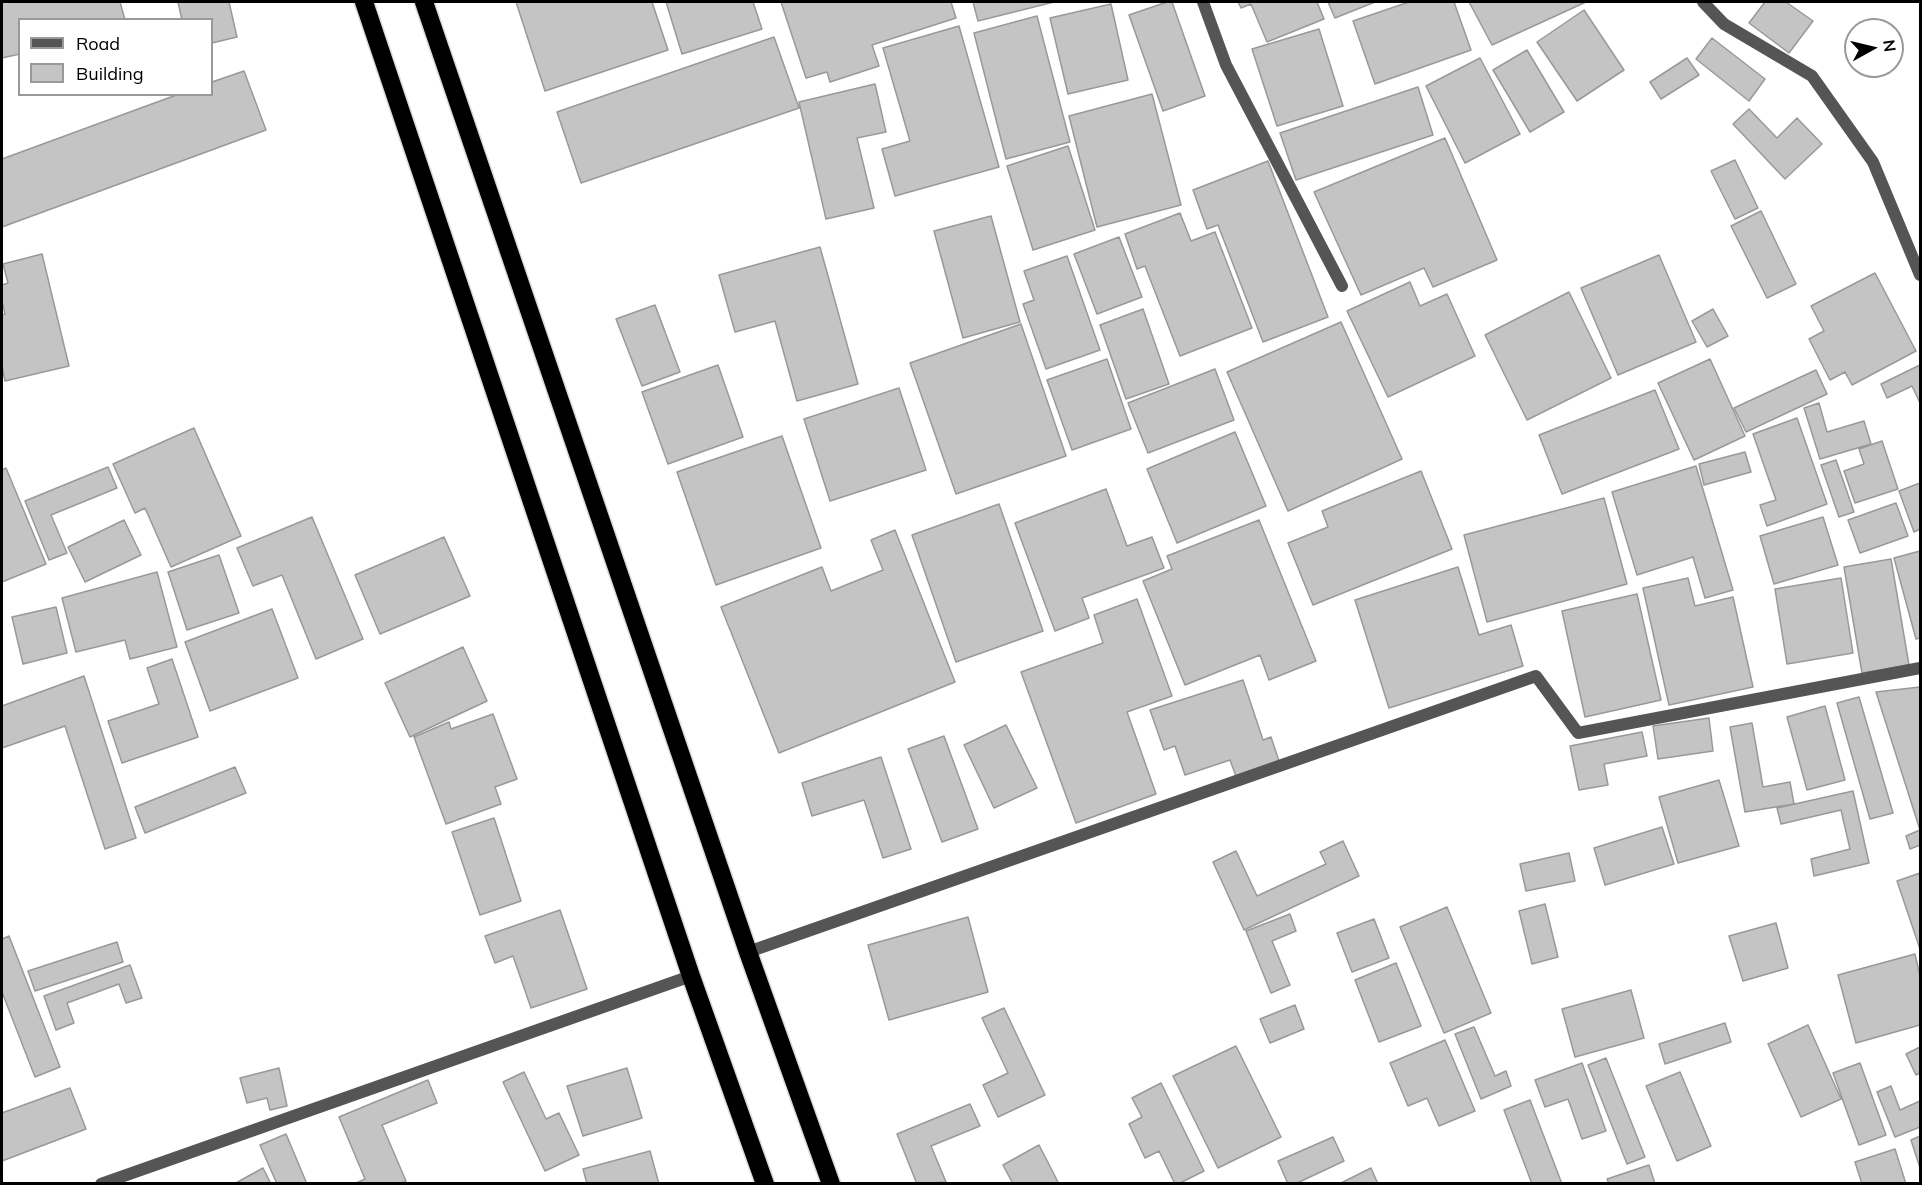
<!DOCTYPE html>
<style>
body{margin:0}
#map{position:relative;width:1922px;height:1185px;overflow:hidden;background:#fff;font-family:Mulish,sans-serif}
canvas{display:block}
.frame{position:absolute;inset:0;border:3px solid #000;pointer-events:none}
.legend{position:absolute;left:18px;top:18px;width:195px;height:78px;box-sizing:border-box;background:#fff;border:2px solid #999;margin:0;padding:8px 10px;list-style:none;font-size:18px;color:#000}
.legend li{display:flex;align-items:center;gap:12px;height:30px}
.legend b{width:30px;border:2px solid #999}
.north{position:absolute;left:1844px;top:18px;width:60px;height:60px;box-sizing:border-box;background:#fff;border:2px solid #999;border-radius:50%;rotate:82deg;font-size:16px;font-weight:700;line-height:24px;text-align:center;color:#000}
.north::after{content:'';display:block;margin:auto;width:21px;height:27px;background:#000;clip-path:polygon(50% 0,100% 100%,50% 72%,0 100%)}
</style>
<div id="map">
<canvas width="1922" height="1185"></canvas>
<div class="frame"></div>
<ul class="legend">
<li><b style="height:8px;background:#555"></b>Road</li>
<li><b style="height:16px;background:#c4c4c4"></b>Building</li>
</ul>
<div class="north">N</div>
</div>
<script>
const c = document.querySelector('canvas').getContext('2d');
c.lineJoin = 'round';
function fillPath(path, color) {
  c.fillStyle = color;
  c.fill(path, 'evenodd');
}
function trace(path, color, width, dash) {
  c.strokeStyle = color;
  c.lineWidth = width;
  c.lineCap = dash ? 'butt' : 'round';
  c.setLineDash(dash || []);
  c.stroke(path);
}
const building = new Path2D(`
 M2,2H120L125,20H20V54L2,58Z
 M178,2H229L237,37L212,43V20H182Z
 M516,2H652L668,50L545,91Z
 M666,2H753L762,29L682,54Z
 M781,2H951L956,18L872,45L879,66L830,82L827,72L806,78Z
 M973,2H1054L978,21Z
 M1167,2H1172L1205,96L1163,111L1129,15Z
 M1238,2H1317L1324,19L1267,42L1251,4L1241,8Z
 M1328,2H1375L1335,18Z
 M1409,2H1454L1471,50L1375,84L1353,21Z
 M1469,2H1586L1492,45Z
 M1765,2H1786L1813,21L1789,53L1749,23Z
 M1111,4L1128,80L1068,94L1050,18Z
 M1584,10L1624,70L1577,101L1537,42Z
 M1037,16L1070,142L1006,159L974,33Z
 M959,26L999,167L895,196L882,149L910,141L883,48Z
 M1319,29L1343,106L1277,126L1252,49Z
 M774,37L799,108L581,183L557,112Z
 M1712,38L1765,79L1749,101L1696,59Z
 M1527,50L1564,112L1530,132L1493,70Z
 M1480,58L1520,134L1465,163L1426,86Z
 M1687,58L1699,75L1661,99L1650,82Z
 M244,71L266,130L2,227V159L179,94H212V82Z
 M875,84L886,132L857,138L874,208L826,219L799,102Z
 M1418,87L1433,135L1296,180L1280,133Z
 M1152,94L1181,205L1097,227L1069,116Z
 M1749,109L1777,138L1797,118L1822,144L1785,179L1733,124Z
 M1445,138L1497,260L1433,287L1424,268L1361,295L1314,192Z
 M1068,146L1095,230L1033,250L1007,166Z
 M1735,160L1758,208L1735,219L1711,171Z
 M1268,161L1328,317L1263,342L1218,225L1207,229L1193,190Z
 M1761,211L1796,284L1767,298L1731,226Z
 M1180,213L1191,241L1215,232L1252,328L1180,356L1145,266L1137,269L1125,234Z
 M991,216L1020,322L963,338L934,231Z
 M1119,237L1142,297L1097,314L1074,254Z
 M820,247L858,384L797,401L775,321L735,332L719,275Z
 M42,254L69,366L5,381L2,366V315L5,314L2,301V285L8,283L3,264Z
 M1659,255L1696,342L1618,375L1581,288Z
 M1067,256L1100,350L1046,369L1023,304L1034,300L1024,271Z
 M1875,273L1916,351L1852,385L1845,372L1830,380L1809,339L1824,331L1811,306Z
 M1410,282L1420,306L1447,294L1475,356L1388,397L1347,311Z
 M1569,292L1611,378L1527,420L1485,335Z
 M655,305L680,372L642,386L616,319Z
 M1143,309L1169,384L1126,399L1100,325Z
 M1713,309L1728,336L1707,347L1692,321Z
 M1341,322L1402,459L1288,511L1227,372Z
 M1021,324L1066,456L956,494L910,363Z
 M1107,359L1131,429L1072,450L1047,380Z
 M1710,359L1745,436L1694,460L1658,383Z
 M718,365L743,437L668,464L642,392Z
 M1920,365V403L1912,386L1887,398L1881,384Z
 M1215,369L1234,420L1148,453L1128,403Z
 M1816,370L1827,394L1746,432L1734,408Z
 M899,388L926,470L830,501L804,419Z
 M1655,390L1679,449L1562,494L1539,435Z
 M1819,403L1827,432L1864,421L1871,444L1820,459L1804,408Z
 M1797,418L1827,504L1767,526L1760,505L1776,500L1753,434Z
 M194,428L241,536L171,567L145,508L135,513L113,464Z
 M1235,432L1266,506L1177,543L1147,469Z
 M782,436L821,548L716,585L677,472Z
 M1882,441L1898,489L1855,503L1844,471L1864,464L1859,449Z
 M1745,452L1751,472L1704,485L1699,464Z
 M1836,460L1854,512L1839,517L1821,465Z
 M1696,466L1733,590L1705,598L1693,557L1637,575L1612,492Z
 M108,467L117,488L51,515L67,553L49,560L25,501Z
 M6,468L46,564L2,582V470Z
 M1421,471L1452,549L1313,605L1288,543L1328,527L1322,511Z
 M1920,483V529L1914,532L1899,491Z
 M1106,489L1127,546L1152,537L1164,568L1082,598L1089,618L1055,631L1015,523Z
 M1604,498L1627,584L1487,622L1464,535Z
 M1896,503L1908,536L1860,553L1848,520Z
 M999,504L1043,631L956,662L912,535Z
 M312,517L363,639L316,659L282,575L253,586L237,548Z
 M1823,517L1838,565L1774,584L1760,536Z
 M124,520L141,555L85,582L68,547Z
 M1259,520L1316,661L1269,680L1260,655L1185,685L1143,581L1172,569L1167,556Z
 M895,530L955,682L779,753L721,607L822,567L831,591L883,570L871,540Z
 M444,537L470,596L380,634L355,575Z
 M1920,551V638L1916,639L1894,558Z
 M219,555L239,613L187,630L168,572Z
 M1891,559L1909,665L1862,673L1844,567Z
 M1458,567L1479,635L1511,625L1523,666L1389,708L1355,600Z
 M157,572L177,647L130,659L125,640L76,652L62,598Z
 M1688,578L1695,606L1733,597L1753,687L1669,705L1643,588Z
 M1841,578L1853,653L1787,664L1775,589Z
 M1637,594L1661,700L1585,717L1562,611Z
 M1137,599L1172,696L1127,712L1156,794L1076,823L1021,672L1103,643L1094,615Z
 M56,607L67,653L23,664L12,617Z
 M272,609L298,678L210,711L185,642Z
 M463,647L487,701L410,737L385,683Z
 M172,659L198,737L122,763L108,721L159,704L147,668Z
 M84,676L136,838L105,849L65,726L2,748V706Z
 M1243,680L1263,740L1271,737L1280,764L1237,779L1230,760L1185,775L1175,746L1164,750L1150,710Z
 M1920,687V830L1876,692Z
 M1859,697L1893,813L1870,819L1837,703Z
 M1825,706L1845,780L1807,790L1787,717Z
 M493,714L517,779L495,787L501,804L446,824L414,737L449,722L451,729Z
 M1709,718L1713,751L1658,759L1653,726Z
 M1752,723L1763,787L1790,782L1794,804L1745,812L1730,727Z
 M1006,725L1037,788L994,808L964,745Z
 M1642,732L1647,756L1604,764L1608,785L1579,790L1570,746Z
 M944,736L978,829L942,842L908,749Z
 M881,757L911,849L883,858L864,800L812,816L802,783Z
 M235,767L246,793L145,833L135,807Z
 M1719,780L1739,846L1678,863L1659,797Z
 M1853,791L1869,863L1814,876L1811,859L1850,849L1841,810L1781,824L1777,808Z
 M494,818L521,901L480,915L452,832Z
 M1662,827L1674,864L1605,885L1594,848Z
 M1920,830V845L1910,849L1906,836Z
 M1343,841L1359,876L1244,930L1213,862L1236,851L1257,896L1326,864L1320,852Z
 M1569,853L1575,881L1526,891L1520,864Z
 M1920,873V949L1897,881Z
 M1545,904L1558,957L1532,964L1519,911Z
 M1447,907L1491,1013L1444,1033L1400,927Z
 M560,910L587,989L531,1008L513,956L495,963L485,936Z
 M1290,914L1296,931L1272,941L1290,985L1271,993L1246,931Z
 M968,917L988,992L889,1020L868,945Z
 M1374,919L1389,958L1352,972L1337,933Z
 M1776,923L1788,968L1743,981L1729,936Z
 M9,936L60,1067L35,1077L2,992V939Z
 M117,942L123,962L35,991L28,971Z
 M1915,954L1920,976V1025L1856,1043L1838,975Z
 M1396,963L1421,1026L1379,1042L1355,980Z
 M130,965L142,998L126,1003L119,984L67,1003L74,1023L56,1030L44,996Z
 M1631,990L1644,1038L1575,1057L1562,1009Z
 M1295,1005L1304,1029L1270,1043L1260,1019Z
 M1004,1008L1045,1095L998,1117L983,1085L1008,1073L982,1018Z
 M1725,1023L1731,1042L1665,1064L1659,1044Z
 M1808,1025L1841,1099L1801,1117L1768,1044Z
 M1474,1027L1495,1076L1506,1071L1511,1086L1481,1099L1455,1034Z
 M1445,1040L1475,1111L1439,1126L1427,1098L1408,1106L1390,1063Z
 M1236,1046L1281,1137L1218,1168L1173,1076Z
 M1920,1047V1073L1916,1075L1906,1054Z
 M1606,1058L1645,1157L1627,1164L1588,1065Z
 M1582,1063L1606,1131L1582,1139L1568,1099L1545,1107L1535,1080Z
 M1860,1063L1886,1135L1859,1145L1833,1073Z
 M279,1068L287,1106L270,1110L267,1098L247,1103L240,1078Z
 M627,1068L642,1118L583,1136L567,1086Z
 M524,1072L546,1119L559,1113L579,1155L545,1171L503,1082Z
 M1680,1072L1711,1146L1677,1161L1646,1086Z
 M428,1080L437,1103L382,1125L406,1181L399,1184H354L365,1179L339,1117Z
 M1161,1083L1204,1171L1178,1184H1175L1159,1151L1145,1158L1129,1124L1142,1117L1132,1098Z
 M1891,1086L1900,1110L1920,1101V1127L1895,1137L1877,1092Z
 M70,1088L86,1129L2,1161V1113Z
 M1530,1100L1562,1184H1532L1504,1110Z
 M970,1104L980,1126L931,1146L946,1182L917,1184L897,1134Z
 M286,1134L307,1184H277L260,1145Z
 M1920,1136V1168L1911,1140Z
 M1333,1137L1344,1161L1295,1184H1288L1278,1161Z
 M1039,1145L1059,1184H1013L1003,1165Z
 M1895,1149L1906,1184H1862L1855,1162Z
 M650,1151L659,1184H587L583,1169Z
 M1649,1165L1655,1184H1609L1607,1179Z
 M263,1168L271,1184H234Z
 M1371,1168L1378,1184H1339Z`);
fillPath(building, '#c4c4c4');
trace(building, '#999', 1.5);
const highway = new Path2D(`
 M364,2L691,976L765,1184
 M424,2L748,952L831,1184`);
trace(highway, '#dbdbdb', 21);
trace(new Path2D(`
 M1203,2L1226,65L1342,286
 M1703,2L1724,24L1812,76L1873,162L1920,275
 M748,952L1536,676L1578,733L1920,668
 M101,1184L691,976`), '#555', 12);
trace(highway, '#000', 18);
</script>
